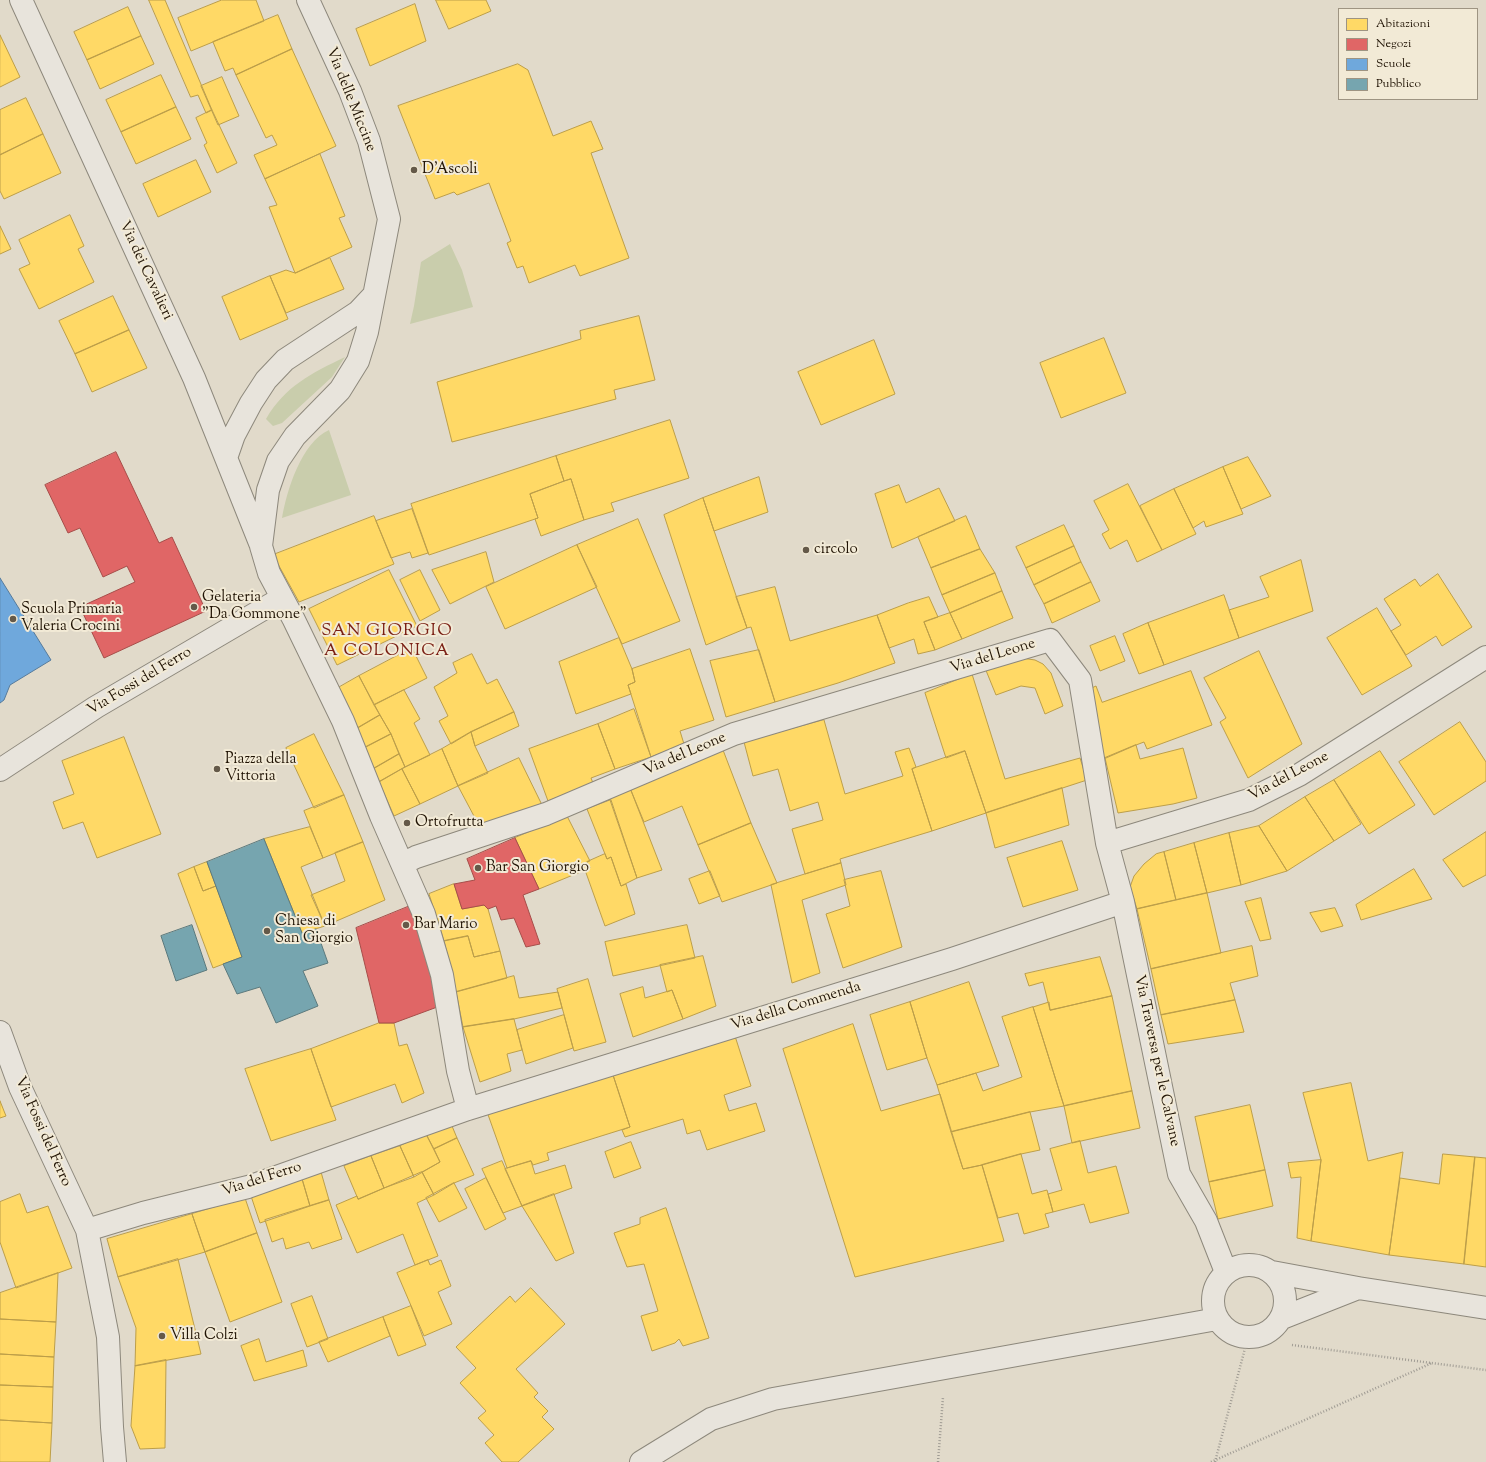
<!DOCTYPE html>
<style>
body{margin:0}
#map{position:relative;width:1486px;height:1462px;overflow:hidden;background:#e1daca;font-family:"Sorts Mill Goudy",serif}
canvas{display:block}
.legend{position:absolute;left:1338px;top:8px;width:140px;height:92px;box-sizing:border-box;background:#f2ead6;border:1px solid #9e9482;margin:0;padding:5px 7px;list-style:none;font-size:12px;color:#201304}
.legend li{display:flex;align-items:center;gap:8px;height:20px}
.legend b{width:20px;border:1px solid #9e9482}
</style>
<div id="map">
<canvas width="1486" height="1462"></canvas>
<ul class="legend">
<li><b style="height:11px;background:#ffd966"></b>Abitazioni</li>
<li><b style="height:11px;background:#e06666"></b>Negozi</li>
<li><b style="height:11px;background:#6fa8dc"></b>Scuole</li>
<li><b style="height:11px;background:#76a5af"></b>Pubblico</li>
</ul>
</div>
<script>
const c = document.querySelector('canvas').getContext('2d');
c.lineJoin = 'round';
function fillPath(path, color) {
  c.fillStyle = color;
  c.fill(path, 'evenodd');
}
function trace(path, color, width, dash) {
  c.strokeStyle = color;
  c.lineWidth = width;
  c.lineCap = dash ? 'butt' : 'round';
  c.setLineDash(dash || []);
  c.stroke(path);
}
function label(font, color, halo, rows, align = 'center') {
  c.font = font + ' "Sorts Mill Goudy",serif';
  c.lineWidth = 4;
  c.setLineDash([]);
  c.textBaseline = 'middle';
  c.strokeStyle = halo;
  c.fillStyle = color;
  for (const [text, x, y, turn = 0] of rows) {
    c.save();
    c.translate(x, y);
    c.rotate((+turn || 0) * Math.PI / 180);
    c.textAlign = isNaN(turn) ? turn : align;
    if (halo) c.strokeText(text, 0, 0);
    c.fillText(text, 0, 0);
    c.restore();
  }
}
fillPath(new Path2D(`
 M450,244L462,270L473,307L410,324L414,306L421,262Z
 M345,357L332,377L282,423L273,426L266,419C285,386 312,373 345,357Z
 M329,430L351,495L282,518C287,490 301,443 329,430Z`), '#c9cdac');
const homes = new Path2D(`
 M149,0H165L212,110L206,113L198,95L191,97Z
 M222,0H256L264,21L191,51L178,18Z
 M436,0H486L491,11L449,29Z
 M415,4L426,41L370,66L356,29Z
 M128,7L141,36L87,60L74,32Z
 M278,15L292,49L236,75L233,68L225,71L213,42Z
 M0,35L20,77L0,87Z
 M141,36L154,64L100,89L87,60Z
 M292,49L336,146L265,179L254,155L277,145L272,135L266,138L236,75Z
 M518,64L528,70L553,136L591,121L603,149L591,153L629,258L580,276L575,265L529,283L523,266L517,268L507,243L511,241L489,183L457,195L454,192L435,199L398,106Z
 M161,75L176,107L121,132L106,100Z
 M222,77L239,116L218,125L201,86Z
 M26,98L43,134L0,155V110Z
 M176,107L191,139L136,164L121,132Z
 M212,110L237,163L217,173L204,145L207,143L196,118Z
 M43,134L61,173L4,199L0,191V155Z
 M320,154L345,216L339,218L352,247L295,273L269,207L277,205L265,179Z
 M196,160L211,192L158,217L143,184Z
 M70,215L84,246L78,249L94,282L39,309L19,269L30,264L19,240Z
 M0,226L11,249L0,254Z
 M330,258L344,289L286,313L270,276L286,270L295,273Z
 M270,276L288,319L240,340L222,297Z
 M113,296L129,330L75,354L59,321Z
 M639,316L655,380L614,390L616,399L452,442L437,382L581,339L580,331Z
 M129,330L147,368L92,392L75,354Z
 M1104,338L1126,393L1061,418L1040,363Z
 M874,340L895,394L821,425L798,372Z
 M670,420L689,478L611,503L614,511L584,520L571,479L564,481L556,456Z
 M556,456L564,481L530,494L538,518L429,555L411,504Z
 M1248,457L1271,496L1241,509L1223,467Z
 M1223,467L1243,514L1206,527L1204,521L1193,528L1174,489Z
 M759,477L768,512L714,531L703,498Z
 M571,479L584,520L541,536L535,519L538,518L530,494Z
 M1128,484L1162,550L1137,562L1127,540L1110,549L1102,534L1109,530L1094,501Z
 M899,485L906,503L939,488L955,521L892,548L875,494Z
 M1174,489L1196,534L1162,550L1140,506Z
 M703,498L747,628L706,645L664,515Z
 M412,509L428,553L412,558L410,552L391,558L376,521Z
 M374,516L394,564L299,602L273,555Z
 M966,516L980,549L931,568L918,537Z
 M638,519L680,621L622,644L577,545Z
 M1064,525L1074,546L1026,568L1016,547Z
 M577,545L597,587L505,629L486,587Z
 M1074,546L1081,562L1034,585L1026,568Z
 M980,549L995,573L942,595L931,568Z
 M486,552L494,582L450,604L432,570Z
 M1301,560L1313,611L1239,638L1229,610L1269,597L1260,577Z
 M1081,562L1091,582L1044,604L1034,585Z
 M389,570L417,626L337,665L309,609Z
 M420,570L440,610L420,621L400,580Z
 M995,573L1002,591L950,613L942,595Z
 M1438,574L1472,627L1442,646L1436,636L1406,655L1391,631L1401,625L1384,599L1415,579L1420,586Z
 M1091,582L1100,601L1052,623L1044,604Z
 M775,587L790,641L877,615L895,663L838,683L775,702L751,627L747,628L736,597Z
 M1002,591L1013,618L962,639L950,613Z
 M1224,595L1239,638L1164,665L1148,623Z
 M929,597L938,617L924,622L935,650L918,654L914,639L889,648L877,615L908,603Z
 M1377,608L1412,666L1362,695L1327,638Z
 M950,613L962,639L935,650L924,622Z
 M1148,623L1164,665L1139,674L1123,634Z
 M1115,636L1125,661L1100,671L1090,646Z
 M619,638L632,669L635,682L628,685L631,694L576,714L559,662Z
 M412,648L427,678L374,705L359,676Z
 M690,649L714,720L680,731L684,744L651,757L628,685L635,682L632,669Z
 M759,650L775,702L726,717L710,661Z
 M1259,651L1302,744L1248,778L1220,722L1226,718L1204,678Z
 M472,654L487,684L497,679L514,712L471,732L451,744L439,721L448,716L434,687L457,673L453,663Z
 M1022,658L1035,660L1043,664L1051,673L1063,706L1045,714L1035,688L1021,686L996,695L985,668Z
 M1191,671L1212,725L1147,749L1144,742L1136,745L1099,761L1085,691L1096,686L1102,702Z
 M972,674L1005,779L1080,758L1087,780L986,813L965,751L946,758L925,693Z
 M359,676L380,715L356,729L338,688Z
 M404,690L420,719L414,723L430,755L405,767L391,734L374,705Z
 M634,709L651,757L615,769L598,724Z
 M514,712L519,726L475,746L471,732Z
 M380,715L391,734L364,748L356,729Z
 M824,720L845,794L903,776L895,752L909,748L916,767L912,769L932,831L840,859L841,863L805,874L792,829L823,820L818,802L790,811L778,769L753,776L744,742Z
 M1460,722L1486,762V781L1434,815L1399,762Z
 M598,724L615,769L591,778L593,783L548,801L529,749Z
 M471,732L475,746L488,773L458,786L442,749Z
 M314,734L344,795L314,808L286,748Z
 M391,734L399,754L373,769L364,748Z
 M124,737L161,834L97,858L83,822L63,829L53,802L74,794L62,761Z
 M1136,745L1140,759L1183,748L1197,798L1173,804L1118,813L1105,758Z
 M442,749L458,786L420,804L402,769Z
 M723,750L751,823L698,845L682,806L644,822L630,788Z
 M965,751L986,813L932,831L912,769Z
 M1380,751L1415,805L1369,834L1334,780Z
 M399,754L405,767L379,782L373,769Z
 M519,758L543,807L483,833L458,786Z
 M402,769L420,804L394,816L379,782Z
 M1334,780L1361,824L1334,841L1305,797Z
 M630,788L662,870L637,878L609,797Z
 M1062,788L1069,825L995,848L986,813Z
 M344,795L363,842L323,858L304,811Z
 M1305,797L1334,841L1287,871L1259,826Z
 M611,800L637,878L621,886L611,857L607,859L587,809Z
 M567,816L590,861L587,862L590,868L539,889L515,838Z
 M751,823L777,883L722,902L698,845Z
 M1259,826L1287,871L1241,885L1229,833Z
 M310,827L323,858L301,867L325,926L302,933L264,839Z
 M1486,832V875L1463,887L1443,860Z
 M1229,833L1241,885L1207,893L1194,843Z
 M1062,841L1078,890L1023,907L1007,858Z
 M363,842L385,900L325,926L311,895L345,881L335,853Z
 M1194,843L1207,893L1176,900L1164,852Z
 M1164,852L1176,900L1137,909L1130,887L1134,876L1144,864L1156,854Z
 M605,854L607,859L611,857L621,886L626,884L635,914L605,926L585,870L590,868L587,862Z
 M207,862L216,886L203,891L194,867Z
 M841,863L846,885L802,900L820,973L792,983L771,885Z
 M194,867L203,891L216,886L242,957L213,968L178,874Z
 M1414,869L1432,899L1361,920L1356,905Z
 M710,871L720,896L699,904L689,879Z
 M881,871L902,947L843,968L826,914L850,906L844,880Z
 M454,884L462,909L484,905L488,909L500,951L474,957L468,936L444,941L429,894Z
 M1207,893L1221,953L1151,969L1137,909Z
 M1261,898L1271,939L1260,941L1245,902Z
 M1335,908L1343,926L1321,932L1310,913Z
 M687,925L695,958L613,976L605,942Z
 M468,936L474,957L500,951L507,978L456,992L444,941Z
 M1252,946L1258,976L1230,983L1235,1000L1161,1015L1151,969Z
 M703,956L716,1006L683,1019L672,990L667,992L660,965Z
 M1100,957L1112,996L1050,1010L1043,982L1029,986L1025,974Z
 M514,976L519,998L558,992L562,1008L514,1019L463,1027L456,992Z
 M588,979L606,1042L574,1051L557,989Z
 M969,982L999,1066L937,1085L927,1058L910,1002Z
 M643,987L645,998L672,990L683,1019L633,1037L620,994Z
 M1112,996L1132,1091L1064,1106L1033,1007L1049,1002L1050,1010Z
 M1235,1000L1244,1032L1168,1044L1161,1015Z
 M910,1002L927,1058L887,1070L870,1015Z
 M1033,1007L1064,1106L1030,1112L951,1132L937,1085L976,1073L983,1091L1022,1077L1002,1017Z
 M564,1015L573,1048L526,1064L517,1030Z
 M514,1019L522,1050L507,1054L511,1071L480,1082L463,1027Z
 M379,1023H394L399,1046L407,1044L424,1093L402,1103L395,1084L331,1107L311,1049Z
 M853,1024L881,1111L940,1094L963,1169L982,1165L1004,1241L855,1277L783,1049Z
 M735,1036L751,1086L724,1095L729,1111L756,1103L765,1131L707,1150L700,1130L687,1134L683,1119L625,1137L622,1130L630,1127L613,1075Z
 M311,1049L336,1120L271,1141L245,1069Z
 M613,1075L630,1127L547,1153L549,1160L533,1165L531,1161L507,1168L486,1109Z
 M1351,1083L1368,1161L1403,1152L1389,1255L1311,1241L1321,1160L1303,1093Z
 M1132,1091L1140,1128L1072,1143L1064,1106Z
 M0,1101L6,1116L0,1118Z
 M1250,1105L1265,1170L1209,1182L1195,1117Z
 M1030,1112L1040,1150L1021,1154L982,1165L963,1169L951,1132Z
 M452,1126L457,1138L434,1149L426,1134Z
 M426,1134L440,1162L414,1177L400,1146Z
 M457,1138L474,1175L454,1183L434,1195L422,1172L440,1162L434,1149Z
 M1080,1141L1088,1173L1116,1166L1129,1213L1090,1223L1084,1204L1053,1212L1048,1194L1062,1190L1050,1149Z
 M631,1142L641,1168L614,1178L605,1152Z
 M400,1146L414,1177L384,1188L371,1156Z
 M1021,1154L1032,1194L1047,1190L1053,1212L1045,1214L1049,1227L1024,1234L1018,1213L998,1218L982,1165Z
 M1443,1154L1475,1157L1464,1264L1389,1255L1400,1178L1439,1184Z
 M371,1156L384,1188L358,1199L344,1166Z
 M1475,1157L1486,1158V1267L1464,1264Z
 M1321,1160L1311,1241L1297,1238L1301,1177L1291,1178L1288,1163Z
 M502,1161L522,1206L503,1213L482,1169Z
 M531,1161L535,1174L565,1165L572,1188L522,1206L505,1169Z
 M319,1165L329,1200L310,1206L300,1172Z
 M1265,1170L1273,1206L1218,1219L1209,1182Z
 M300,1172L310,1206L260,1223L249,1190Z
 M422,1172L434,1195L417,1203L438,1256L415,1265L403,1234L357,1253L336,1205L357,1196L358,1199Z
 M486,1178L506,1219L485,1230L465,1189Z
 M454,1183L467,1208L439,1222L426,1198Z
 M20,1194L27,1213L48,1206L72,1268L16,1288L0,1242V1202Z
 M554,1194L574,1253L556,1261L522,1206Z
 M245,1198L257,1233L205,1252L192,1214Z
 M329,1200L342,1239L312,1249L309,1242L286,1249L283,1238L272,1242L265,1220Z
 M666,1208L709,1338L683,1346L679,1339L675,1343L652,1351L641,1316L658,1311L644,1264L627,1267L614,1233L640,1224V1218Z
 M192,1214L205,1252L118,1277L107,1239Z
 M257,1233L282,1302L230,1322L205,1252Z
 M178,1259L201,1354L135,1366L136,1328L118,1277Z
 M428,1260L430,1265L441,1260L451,1286L438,1292L452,1324L424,1336L397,1273Z
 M58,1273L56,1322L0,1319V1293Z
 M531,1288L565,1324L516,1369L538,1393L534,1397L548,1411L542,1417L554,1429L518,1462H502L485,1443L494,1435L478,1418L486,1411L460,1383L476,1368L456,1347L510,1296L515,1302Z
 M312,1296L328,1339L307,1347L291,1304Z
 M411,1306L426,1345L398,1356L383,1317Z
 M383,1317L390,1336L328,1362L319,1342Z
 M0,1319L56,1322L54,1357L0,1354Z
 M259,1339L266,1362L303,1350L307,1366L254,1381L241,1346Z
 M0,1354L54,1357L53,1387L0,1385Z
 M166,1360L165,1448L140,1449L131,1426L135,1366Z
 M0,1385L53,1387L52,1423L0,1420Z
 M0,1420L52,1423L50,1462H0Z`);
fillPath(homes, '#ffd966');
trace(homes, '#bc9e49', 1);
const shops = new Path2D(`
 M116,452L159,543L172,537L206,611L104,658L80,607L135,582L127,566L103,577L80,528L68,533L45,485Z
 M515,838L539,889L523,895L540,944L526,947L514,918L501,920L496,906L488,909L484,905L462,909L454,884L475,880L467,859Z
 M410,906L440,1006L394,1023H379L356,928Z`);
fillPath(shops, '#e06666');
trace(shops, '#a64d49', 1);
const schools = new Path2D(`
 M0,578L51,660L10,685L4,700L0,703Z`);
fillPath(schools, '#6fa8dc');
trace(schools, '#577b9b', 1);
const public = new Path2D(`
 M264,839L302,933L316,929L328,963L303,971L318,1006L276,1023L260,987L237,994L223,964L242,957L207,862Z
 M192,925L207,970L176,981L161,936Z`);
fillPath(public, '#76a5af');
trace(public, '#5c797c', 1);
const minor = new Path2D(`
 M21,0L194,378L260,543
 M308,0L350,91L369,141L389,219L367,332L358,361L340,390L295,436L278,461L268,490L261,546L269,573L293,618L343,721L381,816L424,914L442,975L458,1071L468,1109
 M226,458L234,435L251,403L266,380L285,360L358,312L373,296
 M0,770L96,707L282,598
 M1107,843L1249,800L1299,775L1486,657
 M402,864L416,857L546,814L734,734L1050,640L1080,680L1107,843L1123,902L1179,1174L1206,1221L1226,1272
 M0,1032L20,1087L87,1230L108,1337L112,1427L115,1462
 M87,1230L143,1213L248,1187L468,1109L952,959L1123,902
 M1213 1301a36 36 0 1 1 72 0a36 36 0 1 1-72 0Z
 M1272,1272L1358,1288L1486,1308
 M1282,1318L1358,1288
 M641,1462L711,1419L773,1399L1217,1319`);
trace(minor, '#8d887c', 24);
trace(new Path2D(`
 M1292,1345L1486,1370
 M938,1462L943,1397
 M1211,1462L1432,1363
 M1215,1462L1248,1337`), '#a09c94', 2.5, [1, 2]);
trace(minor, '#e8e4dc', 22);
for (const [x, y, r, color] of [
 [414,170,4,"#645949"],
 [806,550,4,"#645949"],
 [194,607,4,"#645949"],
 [13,619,4,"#645949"],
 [217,769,4,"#645949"],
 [407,823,4,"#645949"],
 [478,868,4,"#645949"],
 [406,925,4,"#645949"],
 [267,931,4,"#645949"],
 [162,1336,4,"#645949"]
]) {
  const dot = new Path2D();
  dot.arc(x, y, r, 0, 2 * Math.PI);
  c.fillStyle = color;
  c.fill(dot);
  trace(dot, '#f2ead6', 1.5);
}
label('15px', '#201304', '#f2ead6', [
 ["Via delle Miccine",350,100,68],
 ["Via dei Cavalieri",145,271,65],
 ["Via del Leone",993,657,-17],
 ["Via Fossi del Ferro",140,682,-31],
 ["Via del Leone",685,755,-23],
 ["Via del Leone",1289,777,-28],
 ["Via della Commenda",796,1007,-17],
 ["Via Traversa per le Calvane",1156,1061,78],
 ["Via Fossi del Ferro",42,1132,66],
 ["Via del Ferro",262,1180,-18]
]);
label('15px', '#201304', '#f2ead6', [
 ["D'Ascoli",422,170],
 ["circolo",814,550],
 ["Gelateria",202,598],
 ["\"Da Gommone\"",202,615],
 ["Scuola Primaria",21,610],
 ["Valeria Crocini",21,627],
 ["Piazza della",225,760],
 ["Vittoria",225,777],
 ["Ortofrutta",415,823],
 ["Bar San Giorgio",486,868],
 ["Chiesa di",275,922],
 ["San Giorgio",275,939],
 ["Bar Mario",414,925],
 ["Villa Colzi",170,1336]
], 'left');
c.letterSpacing = '1px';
label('17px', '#7a1f14', '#f2ead6', [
 ["SAN GIORGIO",387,632],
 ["A COLONICA",387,652]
]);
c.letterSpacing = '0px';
</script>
